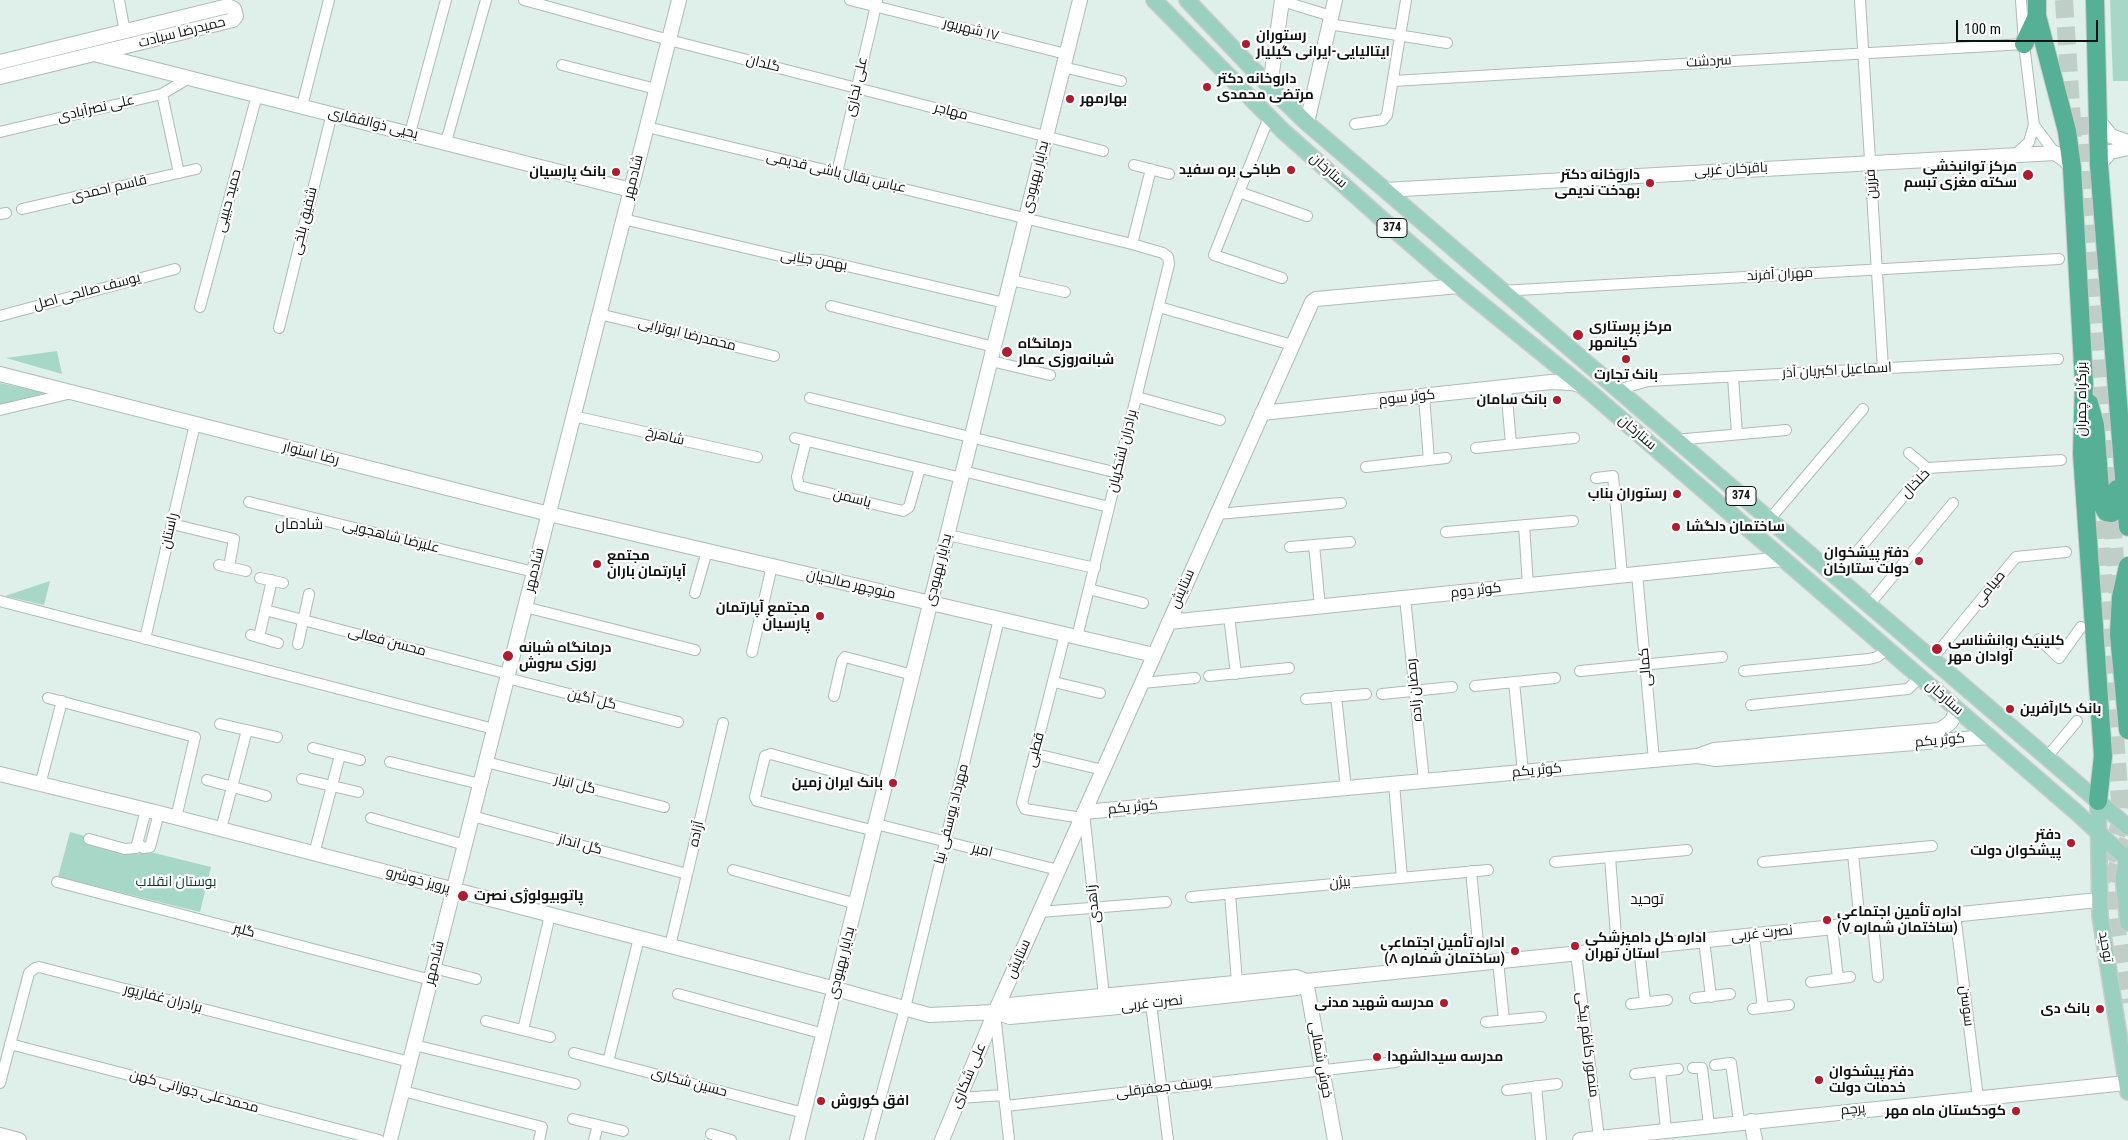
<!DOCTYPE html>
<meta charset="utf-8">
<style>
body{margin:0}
#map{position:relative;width:2128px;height:1140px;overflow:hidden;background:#dfefe9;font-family:"Roboto Condensed",sans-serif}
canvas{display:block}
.scale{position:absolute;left:1956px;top:20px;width:142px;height:22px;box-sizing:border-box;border:2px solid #0d1210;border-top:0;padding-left:6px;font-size:15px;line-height:18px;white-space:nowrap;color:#0d1210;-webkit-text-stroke:4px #fff;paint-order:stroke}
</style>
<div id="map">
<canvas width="2128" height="1140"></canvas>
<div class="scale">100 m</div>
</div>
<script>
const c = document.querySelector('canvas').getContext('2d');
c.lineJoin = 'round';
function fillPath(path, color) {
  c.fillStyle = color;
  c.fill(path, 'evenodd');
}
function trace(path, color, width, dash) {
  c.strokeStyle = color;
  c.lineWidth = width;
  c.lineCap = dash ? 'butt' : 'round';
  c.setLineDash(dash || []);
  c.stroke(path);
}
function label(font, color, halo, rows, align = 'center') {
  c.font = font + ' "Roboto Condensed",Cairo,sans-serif';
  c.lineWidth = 4.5;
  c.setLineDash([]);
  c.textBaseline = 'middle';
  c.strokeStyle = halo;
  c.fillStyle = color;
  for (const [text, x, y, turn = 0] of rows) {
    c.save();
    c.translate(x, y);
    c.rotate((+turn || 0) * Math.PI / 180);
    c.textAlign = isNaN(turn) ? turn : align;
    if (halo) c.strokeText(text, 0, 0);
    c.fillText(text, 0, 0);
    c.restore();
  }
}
fillPath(new Path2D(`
 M2110,0H2128V81H2113Z
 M57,351L62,374L6,358Z
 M0,383L46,393L0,405Z
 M50,581L44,605L5,596Z
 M70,832L88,837L87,841L133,854H139L142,850L211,867L200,912L58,877Z`), '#a7d8c7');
trace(new Path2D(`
 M2064,0L2073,137
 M2083,117L2118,600
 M2097,494L2120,802L2119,827L2104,867L2101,882
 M2128,840L2117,867L2113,889L2114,910L2128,1003`), '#c0cec8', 18, [18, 9]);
const street = new Path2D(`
 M119,0L125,32
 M524,0L669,40L1103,151
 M850,0L1066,54
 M1860,0L1883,368
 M1282,1L1331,16
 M1329,24L1447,43
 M562,65L656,89
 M1063,67L1121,81
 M1393,81L2024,44
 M162,94L179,173
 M302,106L329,0
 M1269,117L1214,255L1282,278
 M1355,124L1383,120L1387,115L1406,0
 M2034,125L2055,153
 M647,127L1132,244L1163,253L1168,257L1169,264L1077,637
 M0,132L162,94L189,78
 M410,133L446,0
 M446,142L486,0
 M2015,155L2029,142L2034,125L2024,44L2021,0
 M1134,165L1169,174
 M837,173L877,1
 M1239,192L1307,216
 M22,209L196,169
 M0,214L6,213
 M623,219L797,260H821L1005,303
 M1132,244L1151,169
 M1011,280L1065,292
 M1501,291L2059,259
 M831,306L994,347
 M200,307L257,95
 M1159,307L1292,345
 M599,314L774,356
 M0,316L175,269
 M279,328L332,113
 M991,361L1050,375
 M1733,377L1737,434
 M1506,387L1511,444
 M1617,390L1648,381L2058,359
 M1424,396L1429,460
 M1137,397L1220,420
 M810,398L1118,473
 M0,410L72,393
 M573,416L757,457
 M795,438L962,478
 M1675,440L1786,430
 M806,441L797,477L799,486L903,511L909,507L920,468
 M1476,448L1574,438
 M1909,453L1927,468
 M1366,467L1446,458
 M963,471L1109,507
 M1596,478L1613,476L1622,575
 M249,502L534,572
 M1218,514L1341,503
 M1769,520L1863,409
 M172,524L234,539L229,567
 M1524,525L1528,585
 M1446,532L1573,521
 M948,535L1095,568
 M1314,545L1320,607
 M1290,547L1350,542
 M219,565L246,571
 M1637,574L1654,760
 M1836,577L1927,468L2061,460
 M260,578L283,583
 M1089,589L1143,603
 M695,593L707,551
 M1405,598L1424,781
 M0,601L494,729
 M1869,605L1953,503
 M525,607L695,650
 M265,610L508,674
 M1229,616L1236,674
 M1065,634L1022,803L1025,809L1082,818
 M251,635L278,643
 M259,637L272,580
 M145,639L195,424
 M2039,639L2059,658L2081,627
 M298,644L309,594
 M752,652L772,566
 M1932,659L2016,557L2066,552
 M1580,671L1722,657
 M1744,671L1869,659L1877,657L1888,649
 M1209,676L1289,668
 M507,678L678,722
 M1054,682L1100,693
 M1514,682L1523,772
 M1142,683L1195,678
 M1475,686L1555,678
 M1382,694L1452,687
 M834,696L842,661L845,657L913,675
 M1336,696L1346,789
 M48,698L195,737L176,818
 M1306,699L1366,694
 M1751,705L1908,689L1920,677
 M220,724L277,737
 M313,748L360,760
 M1036,754L1103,770
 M2047,757L2077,721
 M390,762L480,784
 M486,762L664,807
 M302,779L358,792
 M207,780L266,796
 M1394,784L1402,878
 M40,785L62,701
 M1084,813L1104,996
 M472,816L687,874
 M371,818L465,845
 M876,824L1058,870
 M221,829L247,730
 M875,831L757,801L755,797L765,756L771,754L886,786
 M89,839L125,849L136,848L146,810
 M138,843L143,848L150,847L159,813
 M314,854L340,755
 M1853,854L1860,924
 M1610,857L1617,949
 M1555,862L1687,850
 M1763,862L1932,846
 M733,870L857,904
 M1471,871L1480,963
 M57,882L431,980
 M1230,894L1237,982
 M1191,897L1488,870
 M1040,912L1166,902
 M1955,914L1978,1098
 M1873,923L1878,977
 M1832,927L1838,978
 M1754,935L1763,1008
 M1704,940L1711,997
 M670,946L723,723
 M1639,947L1645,1002
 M1576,953L1599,1138
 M1498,961L1504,1020
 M434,968L476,979
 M1811,982L1850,977
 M678,994L824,1034
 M1695,998L1730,994
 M1151,1004L1168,1140
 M1631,1004L1667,1000
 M1753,1009L1789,1005
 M995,1014L1009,1140
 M486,1021L550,1037
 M1486,1022L1541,1017
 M523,1030L550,915
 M10,1044L379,1140
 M414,1045L575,1084
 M574,1053L804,1113
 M608,1062L639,938
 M1715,1065L1731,1063L1739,1122
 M1693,1068H1702L1709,1125
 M1660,1071L1666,1130
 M1635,1074L1678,1069
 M0,1083L29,973L35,968L39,967L410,1062
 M1536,1086L1541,1140
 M1507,1090L1557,1084
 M403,1091L542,1127L539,1140
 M959,1098L1004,1095
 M1006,1106L1396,1062
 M573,1119L623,1131
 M711,1134L731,1140
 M594,1140L598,1125
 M869,1140L905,1008L999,619`);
const secondary = new Path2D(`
 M94,54L631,190
 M0,62L228,6L234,9L236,16L233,20L0,77
 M1270,87L1282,0
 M2099,121L2111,136L2128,142
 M1307,123L1335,0
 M2099,165L2110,152L2128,148
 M1384,190L2055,153L2065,160L2072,168
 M0,374L549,514L1154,655
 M1262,413L1551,382L1571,383L1580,385
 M1169,622L1783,559
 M1700,755L1714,750L1939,730C1950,724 1954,721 1956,708
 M0,774L159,813L836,989L929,1015L995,1012L1010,1017L1151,1004L1297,988L1306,981
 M1084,812L1697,756L1716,759L1989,737
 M1306,981L1335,1140
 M995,1012L1009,1005L1296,977L1306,981L2098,900
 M1751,1121L1755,1140
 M0,1135L19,1140
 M390,1140L679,0
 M797,1140L1080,0
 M942,1140L995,1012L1312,302L1316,299L1459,286
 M1580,1140L2126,1083`);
const primary = new Path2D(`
 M1154,0L1282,130L1384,221L1459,286L1591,393L2076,812L2127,859
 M1187,0L1270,87L1307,123L2128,827
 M2098,801L2100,916L2128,1092
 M2128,855L2123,877L2128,923`);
const highway = new Path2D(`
 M2037,0V16L2067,131L2072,168L2084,383L2082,454L2103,756L2098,801
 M2095,0L2099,165L2128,527
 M2024,44L2037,16
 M2089,403L2095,425L2101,503L2106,512L2112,513L2116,509L2117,489
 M2128,566L2121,597L2119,634L2128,730`);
trace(street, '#adbcb6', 12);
trace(secondary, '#adbcb6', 16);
trace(primary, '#cacbca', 18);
trace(highway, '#cacbca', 20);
trace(street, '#fff', 10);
trace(secondary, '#fff', 14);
trace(primary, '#9ad0bf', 15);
trace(highway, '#56b095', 18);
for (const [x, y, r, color] of [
 [1246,44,5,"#af1c2e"],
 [1207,87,5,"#af1c2e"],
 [1070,99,5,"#af1c2e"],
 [1291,170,5,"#af1c2e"],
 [616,172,5,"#af1c2e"],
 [2028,175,6,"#af1c2e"],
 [1650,183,5,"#af1c2e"],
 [1578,335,6,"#af1c2e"],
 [1007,352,6,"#af1c2e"],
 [1626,359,5,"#af1c2e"],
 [1557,400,5,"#af1c2e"],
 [1677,494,5,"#af1c2e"],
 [1676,527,5,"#af1c2e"],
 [1919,561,5,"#af1c2e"],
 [597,564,5,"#af1c2e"],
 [820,616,5,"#af1c2e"],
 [1937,649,6,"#af1c2e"],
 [508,656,6,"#af1c2e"],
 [2010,709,5,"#af1c2e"],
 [893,783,5,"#af1c2e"],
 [2071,843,5,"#af1c2e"],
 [463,896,6,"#af1c2e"],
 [1827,920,5,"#af1c2e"],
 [1575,946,5,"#af1c2e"],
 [1515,951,5,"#af1c2e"],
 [1444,1003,5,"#af1c2e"],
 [2100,1009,5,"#af1c2e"],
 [1377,1057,5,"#af1c2e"],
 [1819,1080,5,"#af1c2e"],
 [821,1101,5,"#af1c2e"],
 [2016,1111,5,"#af1c2e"]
]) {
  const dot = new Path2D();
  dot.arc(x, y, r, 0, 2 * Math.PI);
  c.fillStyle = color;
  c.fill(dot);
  trace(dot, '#fff', 2);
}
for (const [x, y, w] of [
 [1392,228,30],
 [1741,496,30]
]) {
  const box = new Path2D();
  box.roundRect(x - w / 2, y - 9.5, w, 19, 4);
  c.fillStyle = '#fff';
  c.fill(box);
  trace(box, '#0d1210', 1);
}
label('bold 12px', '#0d1210', null, [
 ["374",1392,228],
 ["374",1741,496]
]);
label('14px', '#0d1210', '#fff', [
 ["١٧ شهریور",971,30,14],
 ["حمیدرضا سیادت",182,33,-14],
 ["سردشت",1709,62,-3],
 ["گلدان",763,64,14],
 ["علی نجاری",857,87,-77],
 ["علی نصرآبادی",96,109,-13],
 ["مهاجر",951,112,15],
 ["یحیی ذوالفقاری",373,124,14],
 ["باقرخان غربی",1731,170,-3],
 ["ستارخان",1328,171,42],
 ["عباس بقال باشی قدیمی",836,173,13],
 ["شادمهر",634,177,-76],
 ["بدایار بهبودی",1036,177,-76],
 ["فرزین",1872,184,-94],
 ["قاسم احمدی",109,189,-13],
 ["حمید حبیبی",229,201,-75],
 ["شفیق بلخی",305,221,-76],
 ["بهمن جنابی",814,261,9],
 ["مهران آفرند",1780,275,-3],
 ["یوسف صالحی اصل",87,292,-15],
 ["محمدرضا ابوترابی",687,335,14],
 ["اسماعیل اکبریان آذر",1837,371,-3],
 ["کوثر سوم",1407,398,-6],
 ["بزرگراه چمران",2082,399,-90],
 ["ستارخان",1637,433,41],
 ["شاهرخ",665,437,13],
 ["برادران لشکریان",1123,451,-76],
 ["رضا استوار",311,454,14],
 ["خلخال",1916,484,-46],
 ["یاسمن",852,499,14],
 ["راستان",170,531,-77],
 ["علیرضا شاهجویی",391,537,14],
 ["شادمهر",535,570,-76],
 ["بدایار بهبودی",939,570,-76],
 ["منوچهر صالحیان",851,585,13],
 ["ستایش",1183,589,-66],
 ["صیامی",1990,589,-51],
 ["کوثر دوم",1476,591,-6],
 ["محسن فعالی",387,642,15],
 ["کمالی",1646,667,-95],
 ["رمضان زاده",1415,690,-96],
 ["ستارخان",1944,698,41],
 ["گل آگین",592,700,14],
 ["کوثر یکم",1940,741,-5],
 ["قطبی",1036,750,-75],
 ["کوثر یکم",1537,771,-5],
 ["گل انبار",575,785,14],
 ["کوثر یکم",1133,808,-5],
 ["مهرداد یوسفی نیا",952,814,-76],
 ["آزاده",697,834,-77],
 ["گل انداز",580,845,15],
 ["امیر",982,851,14],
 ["پرویز خوشرو",418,881,15],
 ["بیژن",1340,883,-5],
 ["زاهدی",1094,904,-96],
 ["گلپر",244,931,15],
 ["نصرت غربی",1762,934,-6],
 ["توحید",2105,947,81],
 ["ستایش",1019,959,-66],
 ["شادمهر",435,963,-76],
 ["بدایار بهبودی",842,963,-76],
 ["برادران غفارپور",163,999,14],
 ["نصرت غربی",1152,1004,-6],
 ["سوسن",1966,1006,83],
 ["منصور کاظم بیگی",1587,1045,83],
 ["خوش شمالی",1320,1060,80],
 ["علی شکاری",969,1076,-67],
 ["حسین شکاری",689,1083,15],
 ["یوسف جعفرقلی",1164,1088,-7],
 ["محمدعلی جوزانی کهن",194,1092,15],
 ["پرچم",1853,1110,-6]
]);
label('bold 14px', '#0d1210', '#fff', [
 ["رستوران",1256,36],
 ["ایتالیایی-ایرانی گیلیار",1256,52],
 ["داروخانه دکتر",1217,79],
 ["مرتضی محمدی",1217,95],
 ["بهارمهر",1080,99],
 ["مرکز توانبخشی",2017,167,"right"],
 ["سکته مغزی تبسم",2017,183,"right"],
 ["طباخی بره سفید",1281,170,"right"],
 ["بانک پارسیان",606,172,"right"],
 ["داروخانه دکتر",1640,175,"right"],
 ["بهدخت ندیمی",1640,191,"right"],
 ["مرکز پرستاری",1589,327],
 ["کیانمهر",1589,343],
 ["درمانگاه",1018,344],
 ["شبانه‌روزی عمار",1018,360],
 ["بانک تجارت",1626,375,"center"],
 ["بانک سامان",1547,400,"right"],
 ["رستوران بناب",1667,494,"right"],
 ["ساختمان دلگشا",1686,527],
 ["دفتر پیشخوان",1909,553,"right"],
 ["دولت ستارخان",1909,569,"right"],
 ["مجتمع",607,556],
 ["آپارتمان باران",607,572],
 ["مجتمع آپارتمان",810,608,"right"],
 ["پارسیان",810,624,"right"],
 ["کلینیک روانشناسی",1948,641],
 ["آوادان مهر",1948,657],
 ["درمانگاه شبانه",519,648],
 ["روزی سروش",519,664],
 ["بانک کارآفرین",2020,709],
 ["بانک ایران زمین",883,783,"right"],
 ["دفتر",2061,835,"right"],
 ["پیشخوان دولت",2061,851,"right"],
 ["پاتوبیولوژی نصرت",474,896],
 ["اداره تأمین اجتماعی",1837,912],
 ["(ساختمان شماره ۷)",1837,928],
 ["اداره کل دامپزشکی",1585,938],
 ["استان تهران",1585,954],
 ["اداره تأمین اجتماعی",1505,943,"right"],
 ["(ساختمان شماره ۸)",1505,959,"right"],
 ["مدرسه شهید مدنی",1434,1003,"right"],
 ["بانک دی",2090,1009,"right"],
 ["مدرسه سیدالشهدا",1387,1057],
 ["دفتر پیشخوان",1829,1072],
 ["خدمات دولت",1829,1088],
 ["افق کوروش",831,1101],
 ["کودکستان ماه مهر",2006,1111,"right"]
], 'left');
label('14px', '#023a2d', '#fff', [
 ["بوستان انقلاب",176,882]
]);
label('15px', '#0d1210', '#fff', [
 ["شادمان",299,525],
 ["توحید",1647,900]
]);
</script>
